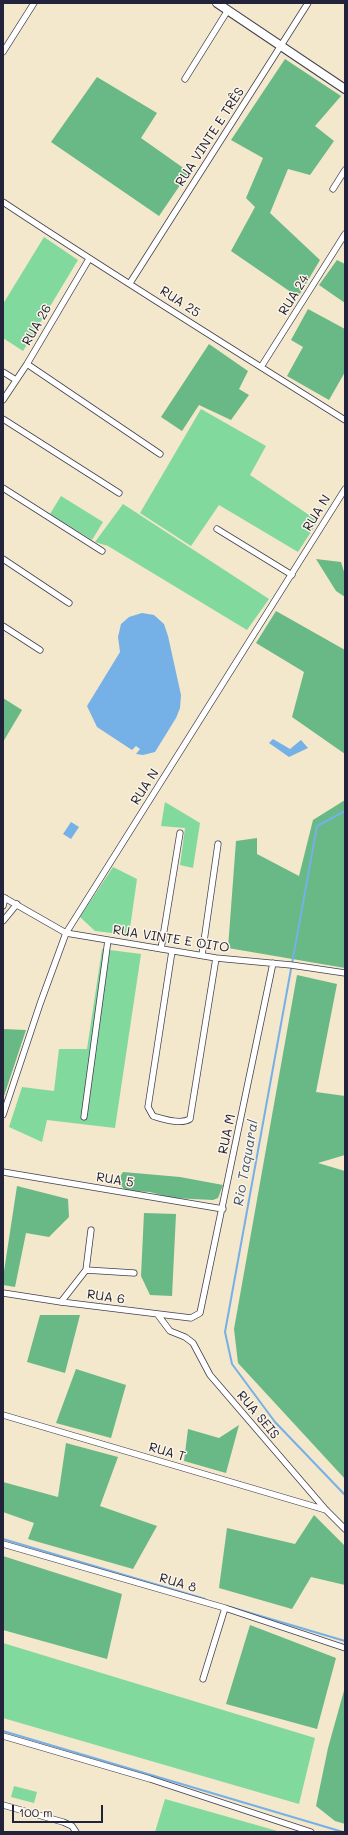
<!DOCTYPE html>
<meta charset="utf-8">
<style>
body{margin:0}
#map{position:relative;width:348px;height:1835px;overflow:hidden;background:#f3e7cc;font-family:Mali,sans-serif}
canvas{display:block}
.frame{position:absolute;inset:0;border:4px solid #22223b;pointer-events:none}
.scale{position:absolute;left:12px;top:1805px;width:91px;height:18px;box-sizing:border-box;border:2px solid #22223b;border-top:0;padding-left:5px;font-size:12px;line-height:14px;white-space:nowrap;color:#22223b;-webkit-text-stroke:3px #fcf5e5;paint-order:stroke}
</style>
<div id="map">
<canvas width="348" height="1835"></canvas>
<div class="frame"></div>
<div class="scale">100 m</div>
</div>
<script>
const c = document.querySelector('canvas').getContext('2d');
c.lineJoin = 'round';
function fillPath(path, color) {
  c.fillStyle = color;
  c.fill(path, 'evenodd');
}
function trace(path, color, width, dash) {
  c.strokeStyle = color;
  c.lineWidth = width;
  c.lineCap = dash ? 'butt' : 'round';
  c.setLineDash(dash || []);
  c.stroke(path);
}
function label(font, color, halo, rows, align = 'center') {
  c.font = font + ' Mali,sans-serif';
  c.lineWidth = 3;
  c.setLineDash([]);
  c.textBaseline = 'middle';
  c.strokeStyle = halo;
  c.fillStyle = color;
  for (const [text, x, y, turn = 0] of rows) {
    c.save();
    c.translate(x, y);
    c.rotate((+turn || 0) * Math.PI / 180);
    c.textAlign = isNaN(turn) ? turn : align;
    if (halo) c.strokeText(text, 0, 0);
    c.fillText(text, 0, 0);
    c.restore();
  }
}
fillPath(new Path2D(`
 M44,237L78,260L23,351L3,338V304Z
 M201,409L266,446L250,475L318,521L298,552L219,505L191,546L140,513Z
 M61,496L103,522L92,540L50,514Z
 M123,504L269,599L247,630L108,546L95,542Z
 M165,802L200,823L193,868L180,865L185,828L161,826Z
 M113,867L137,879L129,935L95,931L80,917Z
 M102,949L141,954L115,1128L47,1120L42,1142L9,1127L22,1087L54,1091L59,1049H87Z
 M3,1643L315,1738L299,1804L3,1718Z
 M14,1786L37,1792L34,1803L11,1797Z
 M165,1799L281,1832H155Z`), '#81d99e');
fillPath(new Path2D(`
 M285,59L341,96L315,126L334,141L310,175L288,169L270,213L320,260L298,297L231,251L255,207L246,198L263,158L231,140Z
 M97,77L157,113L141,138L189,172L159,216L51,142Z
 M337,260L345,264V303L319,285Z
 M308,309L345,329V372L329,400L287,376L303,347L291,340Z
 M209,344L248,371L239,389L249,395L231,420L199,405L182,431L161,417Z
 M316,559L341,562L345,575V597L336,591Z
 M276,611L345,650V754L292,717L304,672L256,643Z
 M3,698L22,710L3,742Z
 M345,800V968L228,948L236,841L257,838V854L299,876L313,820Z
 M297,975L337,984L316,1092L345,1096V1155L318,1163L345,1171V1479L238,1363L234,1329Z
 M3,1029L26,1030L3,1099Z
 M123,1172L180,1177L223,1185L218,1198L213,1200L172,1198L150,1192L126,1191L117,1181Z
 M17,1186L68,1199L69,1217L49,1237L26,1233L15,1287L3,1285V1278Z
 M144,1213L176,1214L172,1296L150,1295L141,1276Z
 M40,1315H80L65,1373L27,1362Z
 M76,1369L126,1385L111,1438L56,1423Z
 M239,1425L226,1473L184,1461L188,1429L219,1438Z
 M66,1443L118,1457L100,1506L157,1526L133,1569L28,1539L34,1523L3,1512V1482L58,1497Z
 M314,1515L345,1546V1585L311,1577L292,1609L219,1588L227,1528L295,1544Z
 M3,1556L122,1594L107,1659L3,1630Z
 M250,1625L336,1658L317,1729L226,1704Z
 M345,1687V1824L335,1821L316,1806L328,1748Z`), '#68b985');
fillPath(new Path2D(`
 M142,613L154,615L164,624L168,636L181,695L180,708L176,718L155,752L143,755L136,754L140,749L136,746L132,750L97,727L87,706L120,652L118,637L121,624L129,617Z
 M273,739L290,749L301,740L308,748L289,757L269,743Z
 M71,822L79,827L71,839L63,834Z`), '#75b0e6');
trace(new Path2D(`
 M345,811L317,826L225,1332L232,1364L275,1422L345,1495
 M3,1539L205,1599
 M230,1607L345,1641
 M3,1731L343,1832`), '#75b0e6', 2);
const street = new Path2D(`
 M3,52L34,3
 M185,79L228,10
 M333,189L345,170
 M3,202C116,277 231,348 345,420
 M130,283L308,3
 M27,364L160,454
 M261,367L345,234
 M3,372L16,380
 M3,400L27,364L89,259
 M3,419L119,493
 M3,488L102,551
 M217,529L292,575
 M3,559L69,603
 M3,626L40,650
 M3,897L66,933L216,958L291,965L345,973
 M3,906L5,898
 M3,921L17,904
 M161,949L180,833
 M172,951L148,1107L153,1116C163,1119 181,1125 190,1119L216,958
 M202,955L218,844
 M3,1115L40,1004L66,933L345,489
 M84,1117L108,940
 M3,1172L223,1209
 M86,1270L91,1230
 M3,1293L61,1302L191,1318L200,1313L273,963
 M61,1302L86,1270L134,1273
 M158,1315L170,1331L185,1337L193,1343L210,1375L326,1510L345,1529
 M3,1415L326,1510
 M3,1544L225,1608L345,1648
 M203,1679L225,1608
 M3,1736L150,1779L311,1832
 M3,1805L63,1822L72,1826L76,1832`);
const secondary = new Path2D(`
 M217,3L345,89`);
trace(street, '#414051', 7);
trace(secondary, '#414051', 10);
trace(street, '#fff', 5.5);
trace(secondary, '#fff', 8);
label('13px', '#22223b', '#fcf5e5', [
 ["RUA VINTE E TRÊS",210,137,-57],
 ["RUA 24",294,295,-58],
 ["RUA 25",180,302,33],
 ["RUA 26",37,325,-60],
 ["RUA N",317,513,-58],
 ["RUA N",145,787,-57],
 ["RUA VINTE E OITO",171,939,9],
 ["RUA M",227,1134,-78],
 ["RUA 5",115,1180,9],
 ["RUA 6",106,1297,8],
 ["RUA SEIS",258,1415,50],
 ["RUA T",167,1452,16],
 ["RUA 8",178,1583,16]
]);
label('italic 14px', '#3f5477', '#fcf5e5', [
 ["Rio Taquaral",246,1163,-80]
]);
</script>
